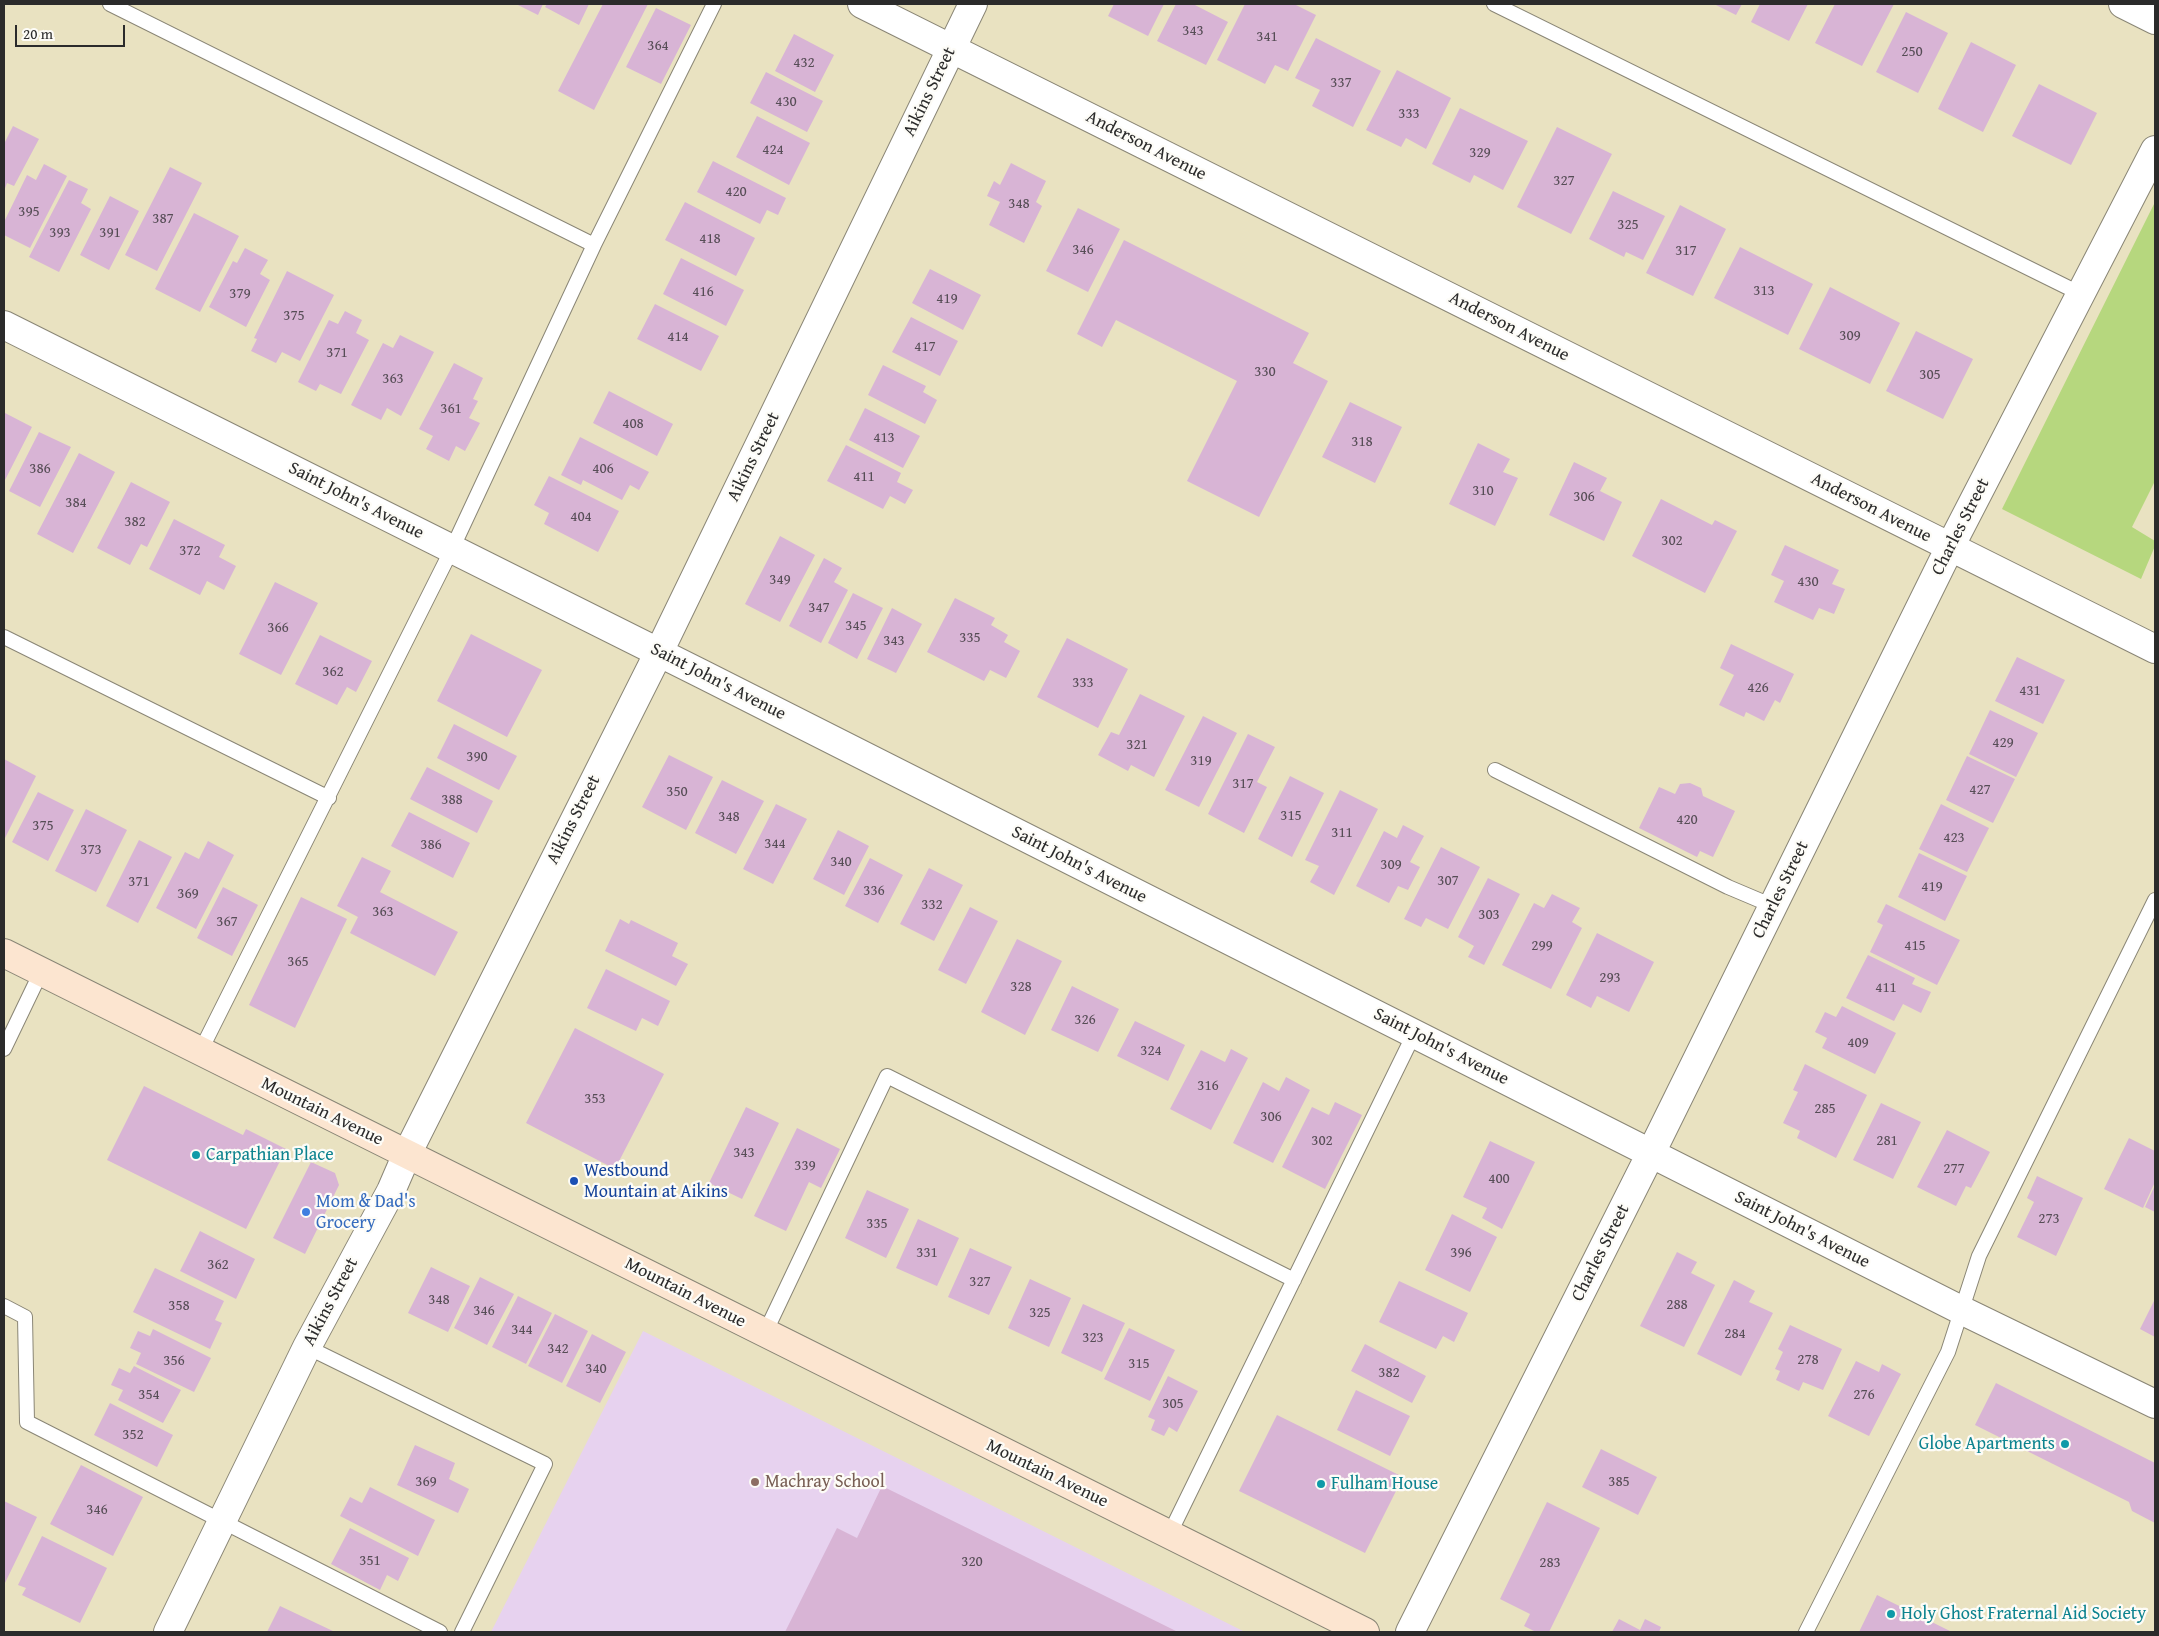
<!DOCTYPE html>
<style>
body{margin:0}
#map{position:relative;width:2159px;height:1636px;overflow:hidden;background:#e9e2c1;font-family:"Gentium Book Plus",serif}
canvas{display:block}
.frame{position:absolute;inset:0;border:5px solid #2b2b2b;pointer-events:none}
.scale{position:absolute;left:15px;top:25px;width:110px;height:22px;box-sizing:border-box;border:2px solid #2b2b2b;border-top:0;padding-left:6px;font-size:15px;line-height:18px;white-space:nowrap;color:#2b2b2b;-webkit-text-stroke:4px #fdfcf7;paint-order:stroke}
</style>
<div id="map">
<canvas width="2159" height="1636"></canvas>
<div class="frame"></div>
<div class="scale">20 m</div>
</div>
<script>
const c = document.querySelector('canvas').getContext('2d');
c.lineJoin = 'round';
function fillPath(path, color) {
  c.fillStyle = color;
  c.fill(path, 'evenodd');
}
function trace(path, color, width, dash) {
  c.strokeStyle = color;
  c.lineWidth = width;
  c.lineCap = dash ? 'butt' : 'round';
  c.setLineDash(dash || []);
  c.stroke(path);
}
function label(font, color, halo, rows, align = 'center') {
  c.font = font + ' "Gentium Book Plus",serif';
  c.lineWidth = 4.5;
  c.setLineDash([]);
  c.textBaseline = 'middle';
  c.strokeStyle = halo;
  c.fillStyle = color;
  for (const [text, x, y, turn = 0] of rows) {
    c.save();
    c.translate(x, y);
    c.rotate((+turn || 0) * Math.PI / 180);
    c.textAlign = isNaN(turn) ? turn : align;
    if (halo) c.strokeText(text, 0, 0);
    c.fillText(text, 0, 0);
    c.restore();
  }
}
fillPath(new Path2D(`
 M643,1331L1245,1632H491Z`), '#e7d2ef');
fillPath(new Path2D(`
 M2155,202V481L2132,527L2155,541V546L2141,579L2002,509Z`), '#b6d77e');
fillPath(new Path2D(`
 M516,4H543L538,15Z
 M547,4H589L579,25L545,7Z
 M603,4H648L594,110L558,91Z
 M1114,4H1164L1148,36L1108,16Z
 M1176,4H1193L1228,22L1206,65L1157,41Z
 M1245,4H1294L1316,15L1288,71L1275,65L1265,84L1217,60Z
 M1714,4H1742L1736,15Z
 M1760,4H1808L1789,41L1751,22Z
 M1835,4H1894L1862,66L1815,43Z
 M656,8L691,25L661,84L626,67Z
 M1906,12L1948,33L1918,93L1876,72Z
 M794,34L834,55L815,92L775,71Z
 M1316,38L1381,71L1353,127L1312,106L1320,90L1295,78Z
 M1971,42L2016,65L1983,132L1938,109Z
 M1397,70L1451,98L1426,149L1406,138L1401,147L1366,130Z
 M766,72L823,101L807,132L750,103Z
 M2039,84L2097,113L2071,165L2012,136Z
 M1460,108L1528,141L1503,190L1474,175L1470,183L1432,164Z
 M757,116L810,143L789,185L736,157Z
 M13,126L39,139L14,186L7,183L4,191V144Z
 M1557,127L1612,154L1571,234L1517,207Z
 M713,161L786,198L778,215L767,210L760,224L697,192Z
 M1011,163L1046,181L1036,202L1042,206L1024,243L989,225L1000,202L987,196L994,181L1000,185Z
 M44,164L67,176L30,248L4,235V222L27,175L36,180Z
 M170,167L202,183L157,271L125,255Z
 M69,180L88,189L81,203L91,209L59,272L29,257Z
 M1613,191L1665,216L1643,260L1626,252L1624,257L1589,239Z
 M110,196L139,211L109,270L80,255Z
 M685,202L755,238L736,276L665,240Z
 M1680,205L1726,229L1693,296L1646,273Z
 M1078,208L1120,229L1088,292L1046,271Z
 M194,213L239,236L200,312L155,289Z
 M1124,240L1309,333L1293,363L1328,381L1259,517L1187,481L1237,381L1116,320L1102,347L1077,334Z
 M1740,247L1813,284L1788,335L1714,298Z
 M245,248L268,260L260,274L270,280L246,327L209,307L233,261L237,263Z
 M681,258L744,290L726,326L663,294Z
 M930,269L981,295L963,330L912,303Z
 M287,271L334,295L300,361L282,352L276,363L251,351L257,339L254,338Z
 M1830,287L1900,323L1870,384L1799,349Z
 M655,304L719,336L701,371L637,339Z
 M345,311L362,320L356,333L369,340L341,394L320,384L316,391L298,382L329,320L338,324Z
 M911,317L958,341L940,376L892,352Z
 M1916,331L1973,359L1943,419L1886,391Z
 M400,335L434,352L401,416L387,408L381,420L351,405L383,343L393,348Z
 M454,363L483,378L473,399L478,401L469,418L480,423L465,451L456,446L449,461L426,449L433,436L419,429Z
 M883,365L926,386L923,392L937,400L925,424L868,395Z
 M609,391L673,424L657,456L593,423Z
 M1350,402L1402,427L1375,483L1322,457Z
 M865,408L920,436L903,468L849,440Z
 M5,413L32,427L4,482V414Z
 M39,432L71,447L40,507L9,491Z
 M580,437L649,472L639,490L630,485L622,500L583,480L581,485L561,475Z
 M1478,443L1510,459L1503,472L1518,478L1495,526L1449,504Z
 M846,445L901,473L897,482L913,490L905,504L890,496L883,509L827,481Z
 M79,453L115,472L73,553L37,534Z
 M1574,462L1607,478L1600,491L1622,502L1604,541L1549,515Z
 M549,476L619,511L598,552L544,524L549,513L534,505Z
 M131,482L170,502L147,547L141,544L130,565L97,548Z
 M1661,499L1712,525L1715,520L1737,531L1705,593L1632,556Z
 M174,519L225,545L219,557L236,566L224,590L207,581L200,595L149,569Z
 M780,536L815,555L780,622L745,604Z
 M1785,545L1839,570L1832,584L1845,589L1834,614L1819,608L1813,620L1774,602L1784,581L1771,575Z
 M824,558L842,568L834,582L848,590L821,643L789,626Z
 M275,582L318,603L281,675L239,654Z
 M853,593L883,608L857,659L828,643Z
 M955,598L995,618L991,625L1008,635L1004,642L1020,651L1006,678L990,670L984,681L927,652Z
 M892,608L922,624L896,673L867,659Z
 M471,634L542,670L507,737L437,701Z
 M320,635L372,661L356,692L347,687L337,705L295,684Z
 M1067,638L1128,669L1098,728L1037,697Z
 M1731,644L1794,674L1780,703L1775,700L1764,721L1746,712L1744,717L1719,705L1734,675L1720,668Z
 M2017,657L2065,680L2043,724L1995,701Z
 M1140,694L1185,716L1154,777L1131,765L1128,771L1098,755L1111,732L1119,735Z
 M1990,710L2038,733L2016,777L1969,754Z
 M1203,716L1237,733L1199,807L1165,790Z
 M454,724L517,756L499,790L437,758Z
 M1248,734L1275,747L1257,782L1267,787L1244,833L1208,814Z
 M669,755L713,777L686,830L642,807Z
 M1967,756L2015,779L1993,823L1946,800Z
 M4,759L36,776L4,840Z
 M427,767L493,801L477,833L410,799Z
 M1290,776L1324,793L1292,857L1258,839Z
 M722,780L764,801L736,854L695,833Z
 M1690,783L1701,788L1703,796L1735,811L1713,857L1700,851L1697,857L1639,828L1659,787L1675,794L1680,784Z
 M1340,790L1378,809L1334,895L1310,882L1319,866L1305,860Z
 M38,792L74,810L48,861L12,842Z
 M776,804L807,819L773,884L743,869Z
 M1941,804L1989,828L1967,872L1919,849Z
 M86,809L127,830L96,892L55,871Z
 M409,812L470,843L453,878L391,846Z
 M1403,825L1424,836L1410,862L1420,867L1408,890L1398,886L1389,903L1356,886L1384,831L1397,838Z
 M838,830L869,846L844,895L813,879Z
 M139,840L172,857L138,923L106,906Z
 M208,841L234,855L196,929L156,908L185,852L199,859Z
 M1441,847L1480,867L1448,929L1426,918L1421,927L1404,919Z
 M1919,853L1967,876L1945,921L1898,897Z
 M362,857L391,871L380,892L458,932L435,976L350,933L358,917L337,906Z
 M870,858L903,875L878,923L845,906Z
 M929,868L963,885L934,941L900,924Z
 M1488,878L1520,894L1484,965L1468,957L1474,946L1458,937Z
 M223,887L258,905L232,956L197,938Z
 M1552,894L1580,908L1572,922L1582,928L1551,989L1502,965L1534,903L1544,908Z
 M301,897L347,919L295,1028L249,1005Z
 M1886,904L1960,940L1937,985L1870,952L1883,925L1877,922Z
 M970,907L998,921L966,984L938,970Z
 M620,919L629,924L631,920L678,943L672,956L688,964L676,986L605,951Z
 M1597,933L1654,962L1629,1012L1597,996L1591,1008L1566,995Z
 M1017,939L1062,961L1025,1035L981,1012Z
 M1868,955L1915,978L1912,984L1931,992L1921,1013L1903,1004L1894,1021L1846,998Z
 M606,969L670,1001L658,1026L642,1018L636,1031L587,1008Z
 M1072,986L1119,1009L1098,1052L1051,1030Z
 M1842,1006L1896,1033L1875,1074L1822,1048L1827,1038L1815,1032L1825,1012L1836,1017Z
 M1135,1021L1185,1045L1168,1081L1117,1056Z
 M575,1028L664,1074L615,1169L526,1123Z
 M1231,1049L1248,1058L1211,1130L1170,1109L1201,1050L1225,1062Z
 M1805,1064L1867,1095L1836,1158L1797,1138L1800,1131L1783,1123L1798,1092L1793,1090Z
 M1286,1077L1310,1090L1273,1163L1233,1143L1263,1082L1279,1091Z
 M144,1086L243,1135L246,1129L286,1149L246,1229L107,1160Z
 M1335,1102L1362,1115L1325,1189L1282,1167L1312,1107L1329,1115Z
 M1881,1103L1921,1122L1893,1179L1853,1160Z
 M746,1107L779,1123L742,1199L709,1183Z
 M797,1128L840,1149L821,1188L809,1182L786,1231L754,1216Z
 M1947,1130L1990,1152L1971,1188L1966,1186L1956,1206L1917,1187Z
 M2129,1138L2155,1151V1182L2143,1208L2104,1189Z
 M1490,1141L1535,1162L1502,1229L1482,1218L1487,1208L1463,1197Z
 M311,1162L335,1173L339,1185L305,1254L273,1238Z
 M2037,1176L2083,1198L2056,1256L2017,1237L2034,1202L2027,1198Z
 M2155,1185V1212L2145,1207Z
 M867,1190L909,1209L886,1258L845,1238Z
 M1452,1214L1497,1237L1470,1292L1425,1270Z
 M918,1219L959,1238L937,1286L896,1268Z
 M200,1231L255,1259L236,1299L180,1271Z
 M970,1248L1012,1267L989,1315L948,1297Z
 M1677,1252L1697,1262L1691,1273L1715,1285L1684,1347L1640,1326Z
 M431,1267L470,1286L448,1332L408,1313Z
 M155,1268L224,1301L215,1320L222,1323L210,1349L133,1312Z
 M480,1277L514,1294L487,1345L454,1328Z
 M1030,1279L1071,1298L1049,1347L1008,1328Z
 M1734,1280L1755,1291L1749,1302L1773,1313L1741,1376L1697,1354Z
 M1399,1281L1468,1313L1454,1342L1443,1336L1436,1349L1379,1322Z
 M518,1296L552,1313L526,1364L492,1347Z
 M2155,1299V1337L2140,1329Z
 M1083,1304L1125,1323L1102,1372L1061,1353Z
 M555,1314L588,1331L562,1383L528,1366Z
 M1790,1325L1842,1349L1823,1390L1803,1382L1799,1391L1776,1380L1780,1371L1775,1369L1783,1352L1778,1349Z
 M1129,1328L1175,1350L1150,1401L1104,1379Z
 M153,1329L211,1358L194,1392L136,1364L141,1353L130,1348L138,1331L150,1336Z
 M592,1334L626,1352L600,1403L566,1386Z
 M1365,1344L1426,1376L1412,1403L1351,1371Z
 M1856,1361L1879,1372L1882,1364L1901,1374L1869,1436L1828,1416Z
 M134,1366L181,1390L163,1423L118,1400L123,1390L111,1385L119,1368L130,1373Z
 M1168,1376L1198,1391L1177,1432L1169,1427L1164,1436L1151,1430L1155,1420L1148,1417Z
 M1996,1383L2155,1463V1523L2132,1511L2129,1502L1975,1425Z
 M1356,1390L1410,1416L1390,1456L1337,1430Z
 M110,1403L173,1435L157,1467L94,1435Z
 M1277,1415L1403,1477L1365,1553L1239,1491Z
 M415,1445L455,1463L449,1479L469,1489L458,1513L397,1485Z
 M1601,1449L1657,1477L1638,1515L1582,1487Z
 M81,1465L143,1497L113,1556L50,1524Z
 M882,1486L1016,1552L1178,1632H785L837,1528L857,1538Z
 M370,1487L435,1520L418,1556L340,1516L350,1497L362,1503Z
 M4,1501L37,1517L4,1585Z
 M1547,1502L1600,1528L1549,1632H1536L1524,1626L1530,1614L1500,1599Z
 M350,1528L409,1558L398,1581L387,1575L380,1590L331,1564Z
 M42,1536L107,1568L80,1623L22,1595L26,1588L18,1585Z
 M1877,1595L1952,1632H1859Z
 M280,1606L335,1632H267Z
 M1619,1619L1640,1630L1645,1619L1661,1627L1659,1632H1612Z`), '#d8b4d5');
const service = new Path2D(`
 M110,4L594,245
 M1494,4L2081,294
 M4,637L329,798
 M1495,770L1728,887L1773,906
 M4,1049L41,972
 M200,1052L452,549L594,245L714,4
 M4,1306L25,1317L27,1422L440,1632
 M765,1333L887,1076L1294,1280
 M307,1347L545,1464L462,1632
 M1169,1535L1414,1034
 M1806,1632L1948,1352L1979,1256L2155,900`);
const minor = new Path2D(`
 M862,4L2155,649
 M2123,4L2155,20
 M4,325L702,674L1961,1310L2155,1404
 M168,1632L307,1347L391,1191L407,1154L659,652L973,4
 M1410,1632L1651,1153L1950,547L2155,150`);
const secondary = new Path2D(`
 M4,953L1365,1632`);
trace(service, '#8a8676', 16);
trace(minor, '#8a8676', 30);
trace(secondary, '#8a8676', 30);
trace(service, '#fff', 14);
trace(minor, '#fff', 28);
trace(secondary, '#fce5d0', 28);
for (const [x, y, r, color] of [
 [196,1155,5,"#0f9aa8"],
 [574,1181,5,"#1a4fb4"],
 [306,1212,5,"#3f7fe0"],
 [2065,1444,5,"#0f9aa8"],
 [755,1482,5,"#8d6e63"],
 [1321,1484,5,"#0f9aa8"],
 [1891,1614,5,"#0f9aa8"]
]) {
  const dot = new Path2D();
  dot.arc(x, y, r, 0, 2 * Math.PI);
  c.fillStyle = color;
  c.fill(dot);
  trace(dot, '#fdfcf7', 2);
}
label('15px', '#564d56', null, [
 ["343",1193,31],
 ["341",1267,37],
 ["364",658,46],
 ["250",1912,52],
 ["432",804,63],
 ["337",1341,83],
 ["430",786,102],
 ["333",1409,114],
 ["424",773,150],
 ["329",1480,153],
 ["327",1564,181],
 ["420",736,192],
 ["348",1019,204],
 ["395",29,212],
 ["387",163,219],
 ["325",1628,225],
 ["393",60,233],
 ["391",110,233],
 ["418",710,239],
 ["346",1083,250],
 ["317",1686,251],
 ["313",1764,291],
 ["416",703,292],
 ["379",240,294],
 ["419",947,299],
 ["375",294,316],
 ["309",1850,336],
 ["414",678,337],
 ["417",925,347],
 ["371",337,353],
 ["330",1265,372],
 ["305",1930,375],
 ["363",393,379],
 ["361",451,409],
 ["408",633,424],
 ["413",884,438],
 ["318",1362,442],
 ["386",40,469],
 ["406",603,469],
 ["411",864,477],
 ["310",1483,491],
 ["306",1584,497],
 ["384",76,503],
 ["404",581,517],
 ["382",135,522],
 ["302",1672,541],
 ["372",190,551],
 ["349",780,580],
 ["430",1808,582],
 ["347",819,608],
 ["345",856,626],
 ["366",278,628],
 ["335",970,638],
 ["343",894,641],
 ["362",333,672],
 ["333",1083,683],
 ["426",1758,688],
 ["431",2030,691],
 ["429",2003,743],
 ["321",1137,745],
 ["390",477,757],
 ["319",1201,761],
 ["317",1243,784],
 ["427",1980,790],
 ["350",677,792],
 ["388",452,800],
 ["315",1291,816],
 ["348",729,817],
 ["420",1687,820],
 ["375",43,826],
 ["311",1342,833],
 ["423",1954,838],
 ["344",775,844],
 ["386",431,845],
 ["373",91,850],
 ["340",841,862],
 ["309",1391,865],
 ["307",1448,881],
 ["371",139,882],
 ["419",1932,887],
 ["336",874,891],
 ["369",188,894],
 ["332",932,905],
 ["363",383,912],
 ["303",1489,915],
 ["367",227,922],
 ["299",1542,946],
 ["415",1915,946],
 ["365",298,962],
 ["293",1610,978],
 ["328",1021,987],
 ["411",1886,988],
 ["326",1085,1020],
 ["409",1858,1043],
 ["324",1151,1051],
 ["316",1208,1086],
 ["353",595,1099],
 ["285",1825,1109],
 ["306",1271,1117],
 ["302",1322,1141],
 ["281",1887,1141],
 ["343",744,1153],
 ["339",805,1166],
 ["277",1954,1169],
 ["400",1499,1179],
 ["273",2049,1219],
 ["335",877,1224],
 ["331",927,1253],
 ["396",1461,1253],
 ["362",218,1265],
 ["327",980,1282],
 ["348",439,1300],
 ["288",1677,1305],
 ["358",179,1306],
 ["346",484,1311],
 ["325",1040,1313],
 ["344",522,1330],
 ["284",1735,1334],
 ["323",1093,1338],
 ["342",558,1349],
 ["278",1808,1360],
 ["356",174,1361],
 ["315",1139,1364],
 ["340",596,1369],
 ["382",1389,1373],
 ["354",149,1395],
 ["276",1864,1395],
 ["305",1173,1404],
 ["352",133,1435],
 ["369",426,1482],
 ["385",1619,1482],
 ["346",97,1510],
 ["351",370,1561],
 ["320",972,1562],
 ["283",1550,1563]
]);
label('18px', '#2b2b2b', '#fdfcf7', [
 ["Aikins Street",930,92,-64],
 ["Anderson Avenue",1146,146,27],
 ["Anderson Avenue",1509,327,27],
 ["Aikins Street",754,457,-64],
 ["Saint John's Avenue",356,501,27],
 ["Anderson Avenue",1871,508,27],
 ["Charles Street",1961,527,-63],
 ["Saint John's Avenue",718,682,27],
 ["Aikins Street",574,820,-63],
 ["Saint John's Avenue",1079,865,27],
 ["Charles Street",1781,890,-64],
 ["Saint John's Avenue",1441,1047,27],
 ["Mountain Avenue",322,1112,26],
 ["Saint John's Avenue",1802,1230,27],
 ["Charles Street",1601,1253,-63],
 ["Mountain Avenue",685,1293,27],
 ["Aikins Street",331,1302,-62],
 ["Mountain Avenue",1047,1474,26]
]);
label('18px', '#0d838f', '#fdfcf7', [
 ["Carpathian Place",206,1155],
 ["Globe Apartments",2055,1444,"right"],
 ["Fulham House",1331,1484],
 ["Holy Ghost Fraternal Aid Society",1901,1614]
], 'left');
label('18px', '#164399', '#fdfcf7', [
 ["Westbound",584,1171],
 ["Mountain at Aikins",584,1192]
], 'left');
label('18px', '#366cbe', '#fdfcf7', [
 ["Mom & Dad's",316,1202],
 ["Grocery",316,1223]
], 'left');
label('18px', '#785e54', '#fdfcf7', [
 ["Machray School",765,1482]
], 'left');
</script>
